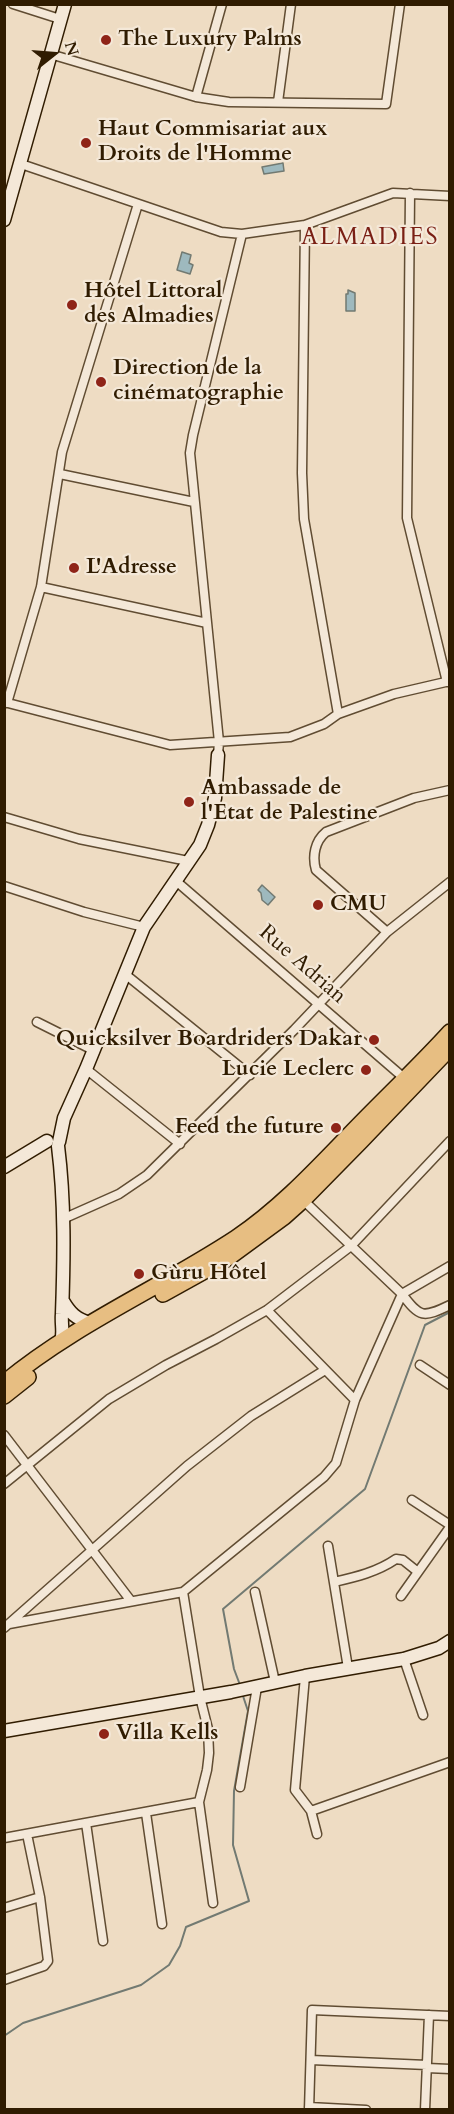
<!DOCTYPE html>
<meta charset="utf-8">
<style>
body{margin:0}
#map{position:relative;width:454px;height:2114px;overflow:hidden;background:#eedcc3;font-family:Cardo,serif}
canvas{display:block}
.frame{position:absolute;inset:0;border:6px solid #301c01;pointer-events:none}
.north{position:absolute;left:24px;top:24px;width:60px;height:60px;-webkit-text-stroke:4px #f4e8d8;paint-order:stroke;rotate:73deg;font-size:16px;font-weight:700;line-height:24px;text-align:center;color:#301c01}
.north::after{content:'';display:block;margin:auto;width:21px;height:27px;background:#301c01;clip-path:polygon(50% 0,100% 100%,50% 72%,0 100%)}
</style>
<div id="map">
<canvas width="454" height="2114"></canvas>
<div class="frame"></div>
<div class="north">N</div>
</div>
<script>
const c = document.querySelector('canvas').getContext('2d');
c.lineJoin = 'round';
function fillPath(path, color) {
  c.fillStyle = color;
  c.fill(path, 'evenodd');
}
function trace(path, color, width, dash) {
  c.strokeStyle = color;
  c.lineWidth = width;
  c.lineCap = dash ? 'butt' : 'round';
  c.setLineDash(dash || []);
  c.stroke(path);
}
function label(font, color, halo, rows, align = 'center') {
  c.font = font + ' Cardo,serif';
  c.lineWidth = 4.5;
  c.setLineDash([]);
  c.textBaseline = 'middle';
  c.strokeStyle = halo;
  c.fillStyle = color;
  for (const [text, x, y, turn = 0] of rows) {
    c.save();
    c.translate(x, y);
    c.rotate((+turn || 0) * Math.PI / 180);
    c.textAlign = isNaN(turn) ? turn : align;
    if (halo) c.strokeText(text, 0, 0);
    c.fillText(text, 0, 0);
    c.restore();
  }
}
const water = new Path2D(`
 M283,163L284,171L264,174L262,167Z
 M182,252L191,255L189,263L193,265L190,274L177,270Z
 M348,290L355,293V311H346V294H348Z
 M262,885L275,897L268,905L262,900L261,893L258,890Z`);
fillPath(water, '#9eb9be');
trace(water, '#727a72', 1.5);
trace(new Path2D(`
 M240,1685L234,1669L223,1609L365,1489L425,1325L450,1312
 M4,2036L23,2023L141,1985L169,1965L180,1946L186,1927L249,1901L233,1845L234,1791L248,1711L242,1693`), '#727a72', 2);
const street = new Path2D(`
 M13,4L60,19
 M50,54L196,97L229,102L386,104L400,4
 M196,97L222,4
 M278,102L291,4
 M21,164L221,232L242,234L305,225L393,193L450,196
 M410,193L407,518L447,682
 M305,225L302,473L304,519L338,714
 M60,474L194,502
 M41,587L207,623
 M4,702L170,745L290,737L324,724L338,714L394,694L450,681
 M7,703L41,587L62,452L138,204
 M218,755L219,742L190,453L193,435L242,234
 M4,817L79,839L188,861
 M176,881L404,1078
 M4,886L84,912L144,927
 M387,932L316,870C312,856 315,841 326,832L414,798L450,790
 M125,974L250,1075
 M37,1022L93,1050
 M86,1069L180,1144
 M303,1200L402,1294C420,1318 423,1318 450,1305
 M65,1218L119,1194L147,1175L294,1030L387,932L450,882
 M267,1310L355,1400
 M420,1365L450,1385
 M4,1435L131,1601
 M4,1484L109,1399L166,1365L216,1339L267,1310L351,1246L450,1141
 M412,1500L450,1525
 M328,1546L348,1668
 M334,1582C356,1577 377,1572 396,1559L403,1560L418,1572
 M183,1592L200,1697L208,1729L209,1753L207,1770L199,1802L213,1903
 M255,1592L275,1682
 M401,1596L450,1527
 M9,1624L183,1592L324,1477L336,1463L355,1400L402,1294L450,1266
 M4,1628L187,1466L251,1416L325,1370
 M404,1659L423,1715
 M305,1676L295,1790L311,1811L317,1834
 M240,1787L257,1687
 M311,1811L450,1762
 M146,1813L162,1924
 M86,1823L103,1941
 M4,1838L199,1802
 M4,1908L40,1897
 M4,1980L44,1966L48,1961L40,1897L27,1834
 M311,2060L427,2065
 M427,2068L450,2069
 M309,2107L366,2110
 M309,2110L312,2010L450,2016
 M425,2110L429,2015`);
const secondary = new Path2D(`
 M4,220L65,4
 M59,1142L64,1118L86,1069L144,927L200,845L208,825L215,798L218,755
 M58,1146C65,1202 64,1258 62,1314C61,1324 64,1333 61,1342
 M4,1167L47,1141
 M63,1301C70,1313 76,1319 90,1323
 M4,1731L231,1692L305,1676L404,1659L439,1648L450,1641`);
const highway = new Path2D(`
 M163,1294L228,1258L284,1217L303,1200L361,1141L450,1048
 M4,1383C75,1324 160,1288 236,1238C282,1207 319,1166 357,1127C388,1095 420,1065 450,1032
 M4,1396L28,1377`);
trace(street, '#604c32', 11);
trace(secondary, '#301c01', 15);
trace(highway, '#301c01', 18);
trace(street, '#f4e8d8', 8);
trace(secondary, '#f4e8d8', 12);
trace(highway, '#e7be82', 15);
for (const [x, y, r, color] of [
 [106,40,6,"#8f2418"],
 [86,143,6,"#8f2418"],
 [72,305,6,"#8f2418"],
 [101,382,6,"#8f2418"],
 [74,568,6,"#8f2418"],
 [189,802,6,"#8f2418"],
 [318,905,6,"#8f2418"],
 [374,1040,6,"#8f2418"],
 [366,1070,6,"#8f2418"],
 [336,1128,6,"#8f2418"],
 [139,1274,6,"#8f2418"],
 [104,1734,6,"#8f2418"]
]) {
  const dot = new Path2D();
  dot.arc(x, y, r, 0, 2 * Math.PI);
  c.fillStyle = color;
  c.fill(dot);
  trace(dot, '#f4e8d8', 2);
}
label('bold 22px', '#301c01', '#f4e8d8', [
 ["The Luxury Palms",118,40],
 ["Haut Commisariat aux",98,130],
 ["Droits de l'Homme",98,155],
 ["Hôtel Littoral",84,292],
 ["des Almadies",84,317],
 ["Direction de la",113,369],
 ["cinématographie",113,394],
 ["L'Adresse",86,568],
 ["Ambassade de",201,789],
 ["l'Etat de Palestine",201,814],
 ["CMU",330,905],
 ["Quicksilver Boardriders Dakar",362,1040,"right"],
 ["Lucie Leclerc",354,1070,"right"],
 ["Feed the future",324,1128,"right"],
 ["Gùru Hôtel",151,1274],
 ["Villa Kells",116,1734]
], 'left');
label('22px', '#301c01', '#f4e8d8', [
 ["Rue Adrian",302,965,41]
]);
c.letterSpacing = '1.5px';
label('24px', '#7a1f14', '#f4e8d8', [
 ["ALMADIES",370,238]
]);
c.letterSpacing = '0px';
</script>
